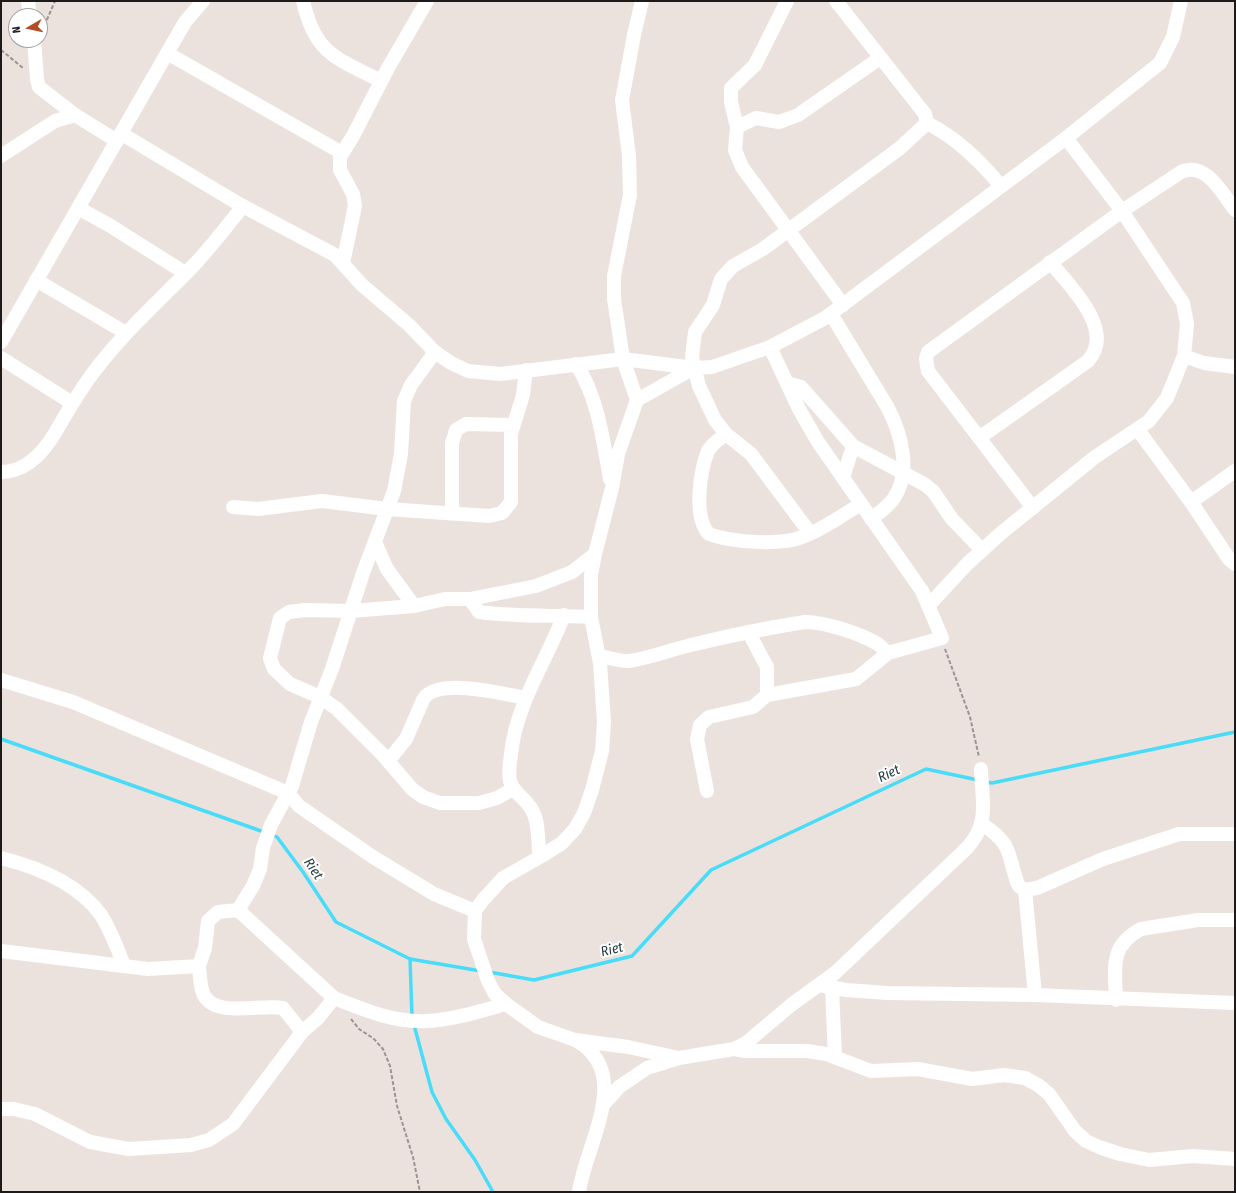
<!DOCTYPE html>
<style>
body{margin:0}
#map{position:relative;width:1236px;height:1193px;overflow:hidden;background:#ebe2de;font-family:"Fira Sans Condensed",sans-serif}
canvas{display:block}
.frame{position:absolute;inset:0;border:2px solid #1e1a19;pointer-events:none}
.north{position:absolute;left:8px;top:8px;width:40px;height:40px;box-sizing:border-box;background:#fff;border:1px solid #a5a3a3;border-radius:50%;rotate:261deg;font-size:11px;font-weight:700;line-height:16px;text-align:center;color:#1e1a19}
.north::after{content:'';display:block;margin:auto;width:14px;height:18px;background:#b44c28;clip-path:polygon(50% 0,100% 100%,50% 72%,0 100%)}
</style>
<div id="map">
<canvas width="1236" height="1193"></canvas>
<div class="frame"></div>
<div class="north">N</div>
</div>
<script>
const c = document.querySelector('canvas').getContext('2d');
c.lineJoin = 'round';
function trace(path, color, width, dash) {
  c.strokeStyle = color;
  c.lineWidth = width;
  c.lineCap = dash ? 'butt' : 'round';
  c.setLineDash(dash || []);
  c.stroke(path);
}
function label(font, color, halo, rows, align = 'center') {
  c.font = font + ' "Fira Sans Condensed",sans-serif';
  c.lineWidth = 4;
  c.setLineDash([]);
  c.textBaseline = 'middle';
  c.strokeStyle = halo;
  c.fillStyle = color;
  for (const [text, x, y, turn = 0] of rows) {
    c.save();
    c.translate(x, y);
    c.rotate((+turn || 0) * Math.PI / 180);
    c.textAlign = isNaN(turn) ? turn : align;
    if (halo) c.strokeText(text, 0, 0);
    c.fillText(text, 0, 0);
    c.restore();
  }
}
trace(new Path2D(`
 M1,739L264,832
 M986,782L992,783L1235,732
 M270,834L277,837L303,872L336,922L410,959L481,971
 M410,959L412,1017
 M489,972L534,980L632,956L711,870L926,769L978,780
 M414,1025L432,1092L446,1119L475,1160L493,1192`), '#49dcf8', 3.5);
trace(new Path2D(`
 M42,31L55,1
 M1,50L23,68
 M945,649L970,717L979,757
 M351,1019L359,1029L373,1038L383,1049L390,1066L397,1106L413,1157L420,1192`), '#9b9492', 2, [4, 2]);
trace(new Path2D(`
 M28,1L30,16
 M303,1C315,54 336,58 381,81
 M787,1L755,65L731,88V102L737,127L735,150L742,167L843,305
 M34,40L37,79L39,87L75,115
 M167,53L342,153
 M927,123C957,138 980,161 1001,186
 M737,127L756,118L779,122L798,115L880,58
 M122,134L239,204L335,255L362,285L409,325L435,352L451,363L468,371L500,374L623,359L694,368L712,367L770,347L825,318L1066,138L1160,63L1173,37L1181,1
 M1,156L55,121L75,115L117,141
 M78,208L109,225L185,273
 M343,263L355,206L353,194L340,170V157L353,136L388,68L427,1
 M36,280L126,333
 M831,314L888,408C901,434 912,471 894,498C889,506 879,513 871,519
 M1,342L185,22L203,1
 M1184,356L1204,363L1235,367
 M1,358L72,403
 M576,364C598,397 603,440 610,479
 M787,383L801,387L853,446L924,484L933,491L952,519L982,550
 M637,400L623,359L614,299V276L630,195L629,156L622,100L634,35L642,1
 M1138,430L1191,502L1229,559L1235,564
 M726,434C720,439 712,443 708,451C700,471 693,517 709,534C731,542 780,546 802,537C823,530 842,515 861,504
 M979,438L1088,361C1116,330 1070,286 1050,262
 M1,472C26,472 43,453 55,433C68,411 80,389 96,369C125,331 161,299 194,265C212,246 227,226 243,206
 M843,478L853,446
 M1191,502L1235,471
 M233,507L258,509L322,501L387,509L489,516L502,513L511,502V434L523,395L526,370
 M1033,508L928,371L926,359L928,352L1122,211L1181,172C1206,161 1222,193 1235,210
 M452,513V443L456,430L466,424L513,425
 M810,533L751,454L726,434L715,420L699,386L692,357L695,332L713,305L721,279L733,266L763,249L900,148L927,123L925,114L836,1
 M375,542L387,569L414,606
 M470,599L536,586L572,572L595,554
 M929,605L967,564L1000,534L1095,457L1149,421L1167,398L1184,356L1187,324L1183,303L1122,211L1066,138
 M749,633L767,667V695
 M599,656C607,657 622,662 629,661C650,658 670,650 691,645C728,636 766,628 805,622C824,622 859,633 876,643C880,645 884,650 888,653L942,638L922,591L818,442L799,409L770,347
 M1,680L73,702L288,793L299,806L373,857L434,894L475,911
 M388,761L406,739L423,700C436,676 503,694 526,698
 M513,789L497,798L479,803H440L423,797L412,789L382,754L337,709L320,697L290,684L274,669L270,658L280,618L289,612L305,610L351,611L414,606L445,599H470L479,612C516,617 554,615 591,617
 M707,791L697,739L700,725L709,717L753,707L767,695L856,679L888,653
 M982,824C1012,844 1007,851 1017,882L1019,886L1025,890L1037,888L1103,859L1179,834H1235
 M540,857C537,842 540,824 532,810C526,798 513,793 510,781C508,772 510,763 511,754C516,704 546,662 564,615
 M1,858C37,867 78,883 101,915C111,931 117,948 124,965
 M1025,890L1035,995
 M238,910L334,998
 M1,951L148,969L199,966L205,948L208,921L218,912L238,910L253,886L260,869L263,848L271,825L292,786L311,722L332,669L363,573L394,491L401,454L404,401L411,385L435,352
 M199,966C200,975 200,990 205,997C218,1017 262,1004 283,1008L302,1032
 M819,985L846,990L887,993L1035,995L1235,1003
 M832,988L835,1057
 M1116,1000C1115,968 1109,946 1141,929L1198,920H1235
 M577,1041C634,1074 585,1145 579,1192
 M734,1049L746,1051H807L826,1054L871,1071L918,1069L972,1079L1004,1075L1025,1078L1038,1085L1049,1094L1075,1131L1086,1141L1099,1147L1120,1154L1149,1160L1193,1156L1235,1159
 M679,1058L628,1047L575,1040L538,1027L506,1004L495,994L488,981L474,939L475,911L483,900L503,878L540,857L562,843L575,829L584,813L592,790L602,751L604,722L600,663L591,617V575L595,554L612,488L618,454L637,400L694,368
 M603,1105L619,1087L647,1068L679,1058L734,1049L746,1043L791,1005L835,973L967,848C990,823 982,801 981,769
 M1,1109H14L35,1114L90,1142L129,1149L191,1145L209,1140L233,1124L302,1032L318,1018L334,998C364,1010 395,1023 427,1021C453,1020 480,1011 506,1004`), '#fff', 14);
label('italic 14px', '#253d42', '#fff', [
 ["Riet",889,774,-25],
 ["Riet",313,869,56],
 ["Riet",612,950,-14]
]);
</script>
